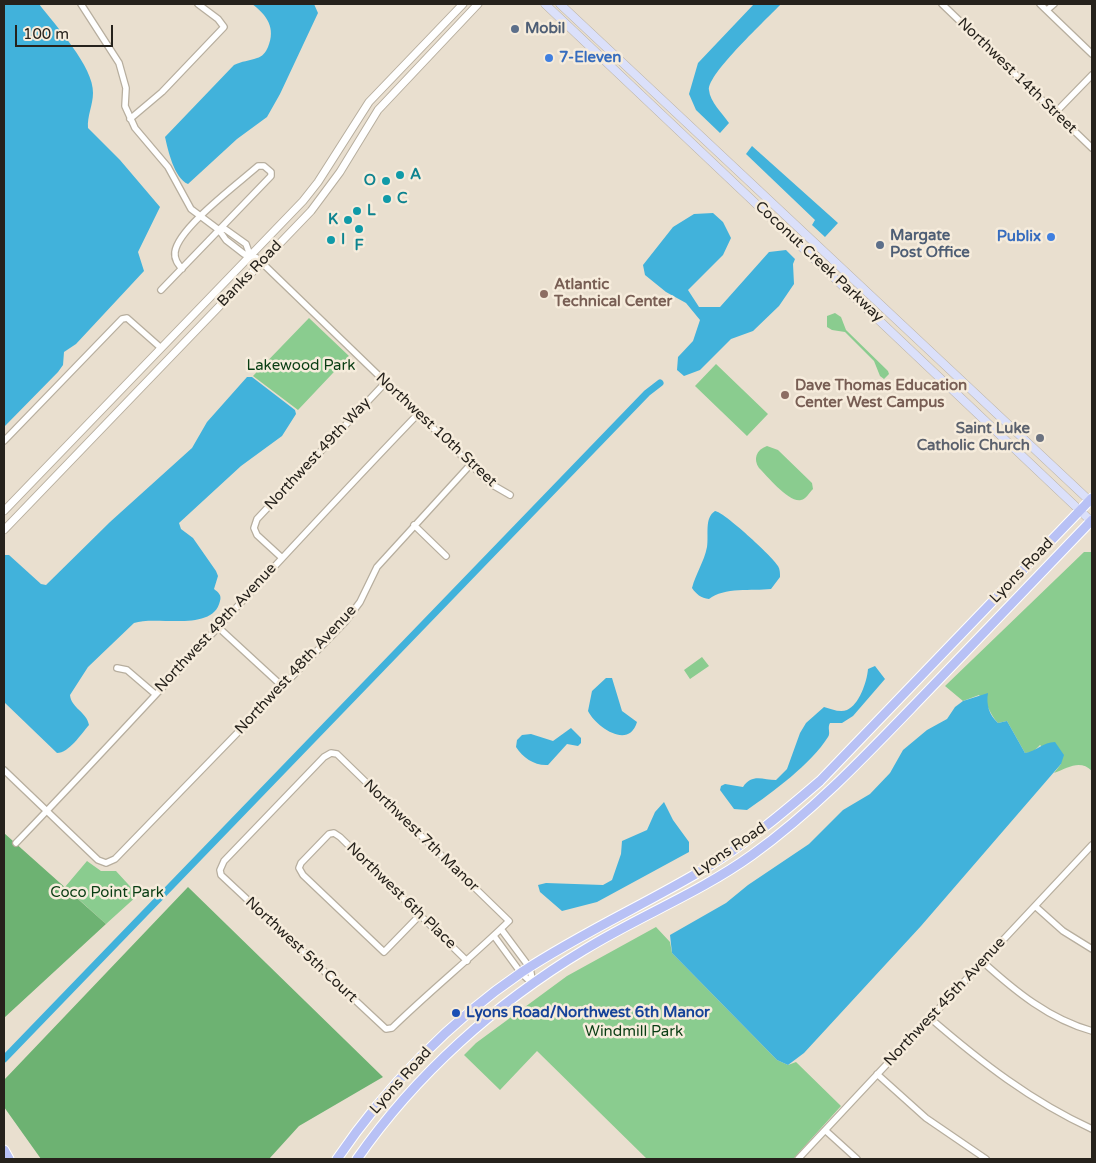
<!DOCTYPE html>
<style>
body{margin:0}
#map{position:relative;width:1096px;height:1163px;overflow:hidden;background:#e9dfcf;font-family:"Varela Round",sans-serif}
canvas{display:block}
.frame{position:absolute;inset:0;border:5px solid #26221c;pointer-events:none}
.scale{position:absolute;left:15px;top:25px;width:98px;height:22px;box-sizing:border-box;border:2px solid #26221c;border-top:0;padding-left:6px;font-size:15px;line-height:18px;white-space:nowrap;color:#26221c;-webkit-text-stroke:4px #f6ecdc;paint-order:stroke}
</style>
<div id="map">
<canvas width="1096" height="1163"></canvas>
<div class="frame"></div>
<div class="scale">100 m</div>
</div>
<script>
const c = document.querySelector('canvas').getContext('2d');
c.lineJoin = 'round';
function fillPath(path, color) {
  c.fillStyle = color;
  c.fill(path, 'evenodd');
}
function trace(path, color, width, dash) {
  c.strokeStyle = color;
  c.lineWidth = width;
  c.lineCap = dash ? 'butt' : 'round';
  c.setLineDash(dash || []);
  c.stroke(path);
}
function label(font, color, halo, rows, align = 'center') {
  c.font = font + ' "Varela Round",sans-serif';
  c.lineWidth = 5;
  c.setLineDash([]);
  c.textBaseline = 'middle';
  c.strokeStyle = halo;
  c.fillStyle = color;
  for (const [text, x, y, turn = 0] of rows) {
    c.save();
    c.translate(x, y);
    c.rotate((+turn || 0) * Math.PI / 180);
    c.textAlign = isNaN(turn) ? turn : align;
    if (halo) c.strokeText(text, 0, 0);
    c.fillText(text, 0, 0);
    c.restore();
  }
}
fillPath(new Path2D(`
 M835,313L841,317L846,330L888,371L889,374L884,379L880,376L874,361L845,332L832,330L827,327V316Z
 M309,318L349,356L298,410L253,376Z
 M716,364L768,414L747,436L695,386Z
 M767,446L778,450L812,483L813,489C809,493 806,499 801,500C789,503 767,476 759,468C753,459 756,450 767,446Z
 M1084,552H1092V771C1080,759 1068,768 1054,773L1061,764L1040,745L1033,752L1025,753L1007,721L998,723C989,714 989,704 979,695L963,701L945,686Z
 M702,657L709,666L690,679L684,670Z
 M87,861L101,871H116L138,895L106,924L65,887Z
 M656,927L670,942L672,953L777,1060L788,1065L796,1062L841,1106L793,1159H647L537,1051L500,1090L464,1055L476,1043L567,976Z`), '#8acc8f');
fillPath(new Path2D(`
 M4,833L106,924L4,1018Z
 M188,887L383,1077L299,1126L269,1159H41L4,1107V1080Z`), '#6db272');
fillPath(new Path2D(`
 M4,4H39C55,25 94,67 93,93C93,105 87,116 88,128L120,160L160,207L138,252L144,271L76,344L64,352L63,365L58,372L4,427Z
 M252,4H314L318,13L280,94L267,117L237,139L188,184C174,178 168,150 165,137L234,65C242,61 249,61 257,58C262,57 266,52 268,47C276,28 267,15 252,4Z
 M754,4H781C768,18 707,74 709,90C710,102 722,113 729,123L720,133L696,110L689,94L698,63Z
 M752,146L838,223L825,237L812,225L815,220L746,154Z
 M713,213L723,222L731,238L723,255L688,290L699,307H720L769,252L786,250L795,259L793,264L794,284L779,306L753,331L731,339L700,370L684,376L677,370L678,357L693,341L700,320L686,303L666,292L645,275L643,265L673,227L694,214Z
 M247,377H252L295,410L296,414L282,436L241,466L179,523L181,529L193,538L216,571L218,576L214,589C218,592 222,595 220,601C213,633 156,615 134,623L88,667L70,695C71,708 87,712 89,725C81,734 69,753 57,753L4,702V555H9L41,584L46,585L110,522L192,448L207,422Z
 M715,511C724,512 772,556 778,566C780,569 780,573 780,577L771,589C752,591 724,587 709,599C701,598 696,594 692,588C696,573 704,562 707,547C709,535 704,518 715,511Z
 M875,666L885,679L853,716L842,723H830C827,728 831,733 828,737C811,764 773,792 747,810L734,809L720,790L721,786L725,784L743,787C752,773 763,780 776,780L787,769L800,733L806,723L824,707C831,709 840,713 847,710C859,705 867,682 868,669Z
 M606,678H612L622,711L637,722C629,750 596,727 588,711L592,691Z
 M988,693C986,704 989,715 998,723L1007,721L1025,753C1037,751 1043,742 1055,742L1064,755L1061,764L921,926L804,1053L788,1065L777,1060L672,953L670,935L726,903L748,885L809,844L843,810L870,794L890,773L903,750L927,730L947,719L955,707L963,701Z
 M571,728L581,738V743L578,746L567,744L548,765C535,766 523,758 516,747L517,740L522,735L531,734L553,741Z
 M664,802L673,820L689,842V852L597,902L562,911L540,892L538,885L546,883L603,885L612,880L621,854L622,841L647,830L655,812Z`), '#41b2db');
trace(new Path2D(`
 M4,1059L647,393L660,383`), '#41b2db', 7);
const minor = new Path2D(`
 M81,4L119,63L126,88L125,106L135,128L168,167L191,209L219,230L226,240L244,254L257,258L491,484L510,495
 M942,4L1092,148
 M1040,4L1092,54
 M1047,10L1054,4
 M1055,113L1092,75
 M130,119L162,92L224,27L218,19L198,4
 M219,230L225,229L246,244L250,255
 M161,290L271,176V172L264,166H258C239,183 178,228 175,252C174,259 178,264 182,269
 M4,441L122,319L127,318L161,348
 M414,525L446,556
 M281,557L257,535L254,528L257,519L385,383
 M219,628L282,686
 M117,668L127,670L155,694
 M331,753L337,754L509,921C471,958 430,991 392,1028L386,1029L221,875L220,870L224,861L324,757Z
 M4,770L98,860L106,863L115,859L345,622L360,602L377,567L471,464
 M16,843C152,702 282,555 418,414
 M1035,906L1063,931L1092,949
 M420,915L384,952L303,875L299,868L301,863L329,834L334,833L340,837L467,961
 M501,929L530,968L533,984
 M494,936L521,973L533,984
 M983,962C1015,991 1049,1019 1092,1031
 M930,1018C981,1062 1031,1101 1092,1129
 M877,1074L926,1118L986,1159
 M825,1130L857,1159
 M798,1159L1092,845`);
const tertiary = new Path2D(`
 M4,511L303,201L318,182L369,102L463,4
 M4,530L311,211L340,172L378,110L478,4`);
const secondary = new Path2D(`
 M545,4L1092,522
 M560,4L1092,503`);
const primary = new Path2D(`
 M4,1150L9,1159
 M337,1159C386,1087 450,1021 522,972C581,933 646,904 706,868C747,843 784,812 820,781L1092,498
 M357,1159C416,1074 496,1003 584,950C639,916 699,893 752,855C816,809 870,751 925,694C981,636 1037,578 1092,520`);
trace(minor, '#b7ae9e', 8);
trace(tertiary, '#b7ae9e', 9);
trace(secondary, '#b7ae9e', 9);
trace(primary, '#fff', 11);
trace(minor, '#fff', 5.5);
trace(tertiary, '#fff', 7);
trace(secondary, '#dbe0fa', 8);
trace(primary, '#b8c1f5', 9);
for (const [x, y, r, color] of [
 [515,29,5,"#5c6f8a"],
 [549,58,5,"#3f7fe0"],
 [400,175,5,"#0f9aa8"],
 [386,181,5,"#0f9aa8"],
 [387,199,5,"#0f9aa8"],
 [357,211,5,"#0f9aa8"],
 [348,220,5,"#0f9aa8"],
 [359,229,5,"#0f9aa8"],
 [1051,237,5,"#3f7fe0"],
 [331,240,5,"#0f9aa8"],
 [880,245,5,"#5c6f8a"],
 [544,294,5,"#8d6e63"],
 [785,395,5,"#8d6e63"],
 [1040,438,5,"#6b7280"],
 [456,1013,5,"#1a4fb4"]
]) {
  const dot = new Path2D();
  dot.arc(x, y, r, 0, 2 * Math.PI);
  c.fillStyle = color;
  c.fill(dot);
  trace(dot, '#f6ecdc', 2);
}
label('bold 15px', '#4e5e75', '#f6ecdc', [
 ["Mobil",525,29],
 ["Margate",890,236],
 ["Post Office",890,253]
], 'left');
label('bold 15px', '#366cbe', '#f6ecdc', [
 ["7-Eleven",559,58],
 ["Publix",1041,237,"right"]
], 'left');
label('15px', '#26221c', '#f6ecdc', [
 ["Northwest 14th Street",1017,76,44],
 ["Coconut Creek Parkway",819,262,43],
 ["Banks Road",250,274,-46],
 ["Northwest 10th Street",436,430,43],
 ["Northwest 49th Way",318,454,-47],
 ["Lyons Road",1022,571,-46],
 ["Northwest 49th Avenue",216,628,-47],
 ["Northwest 48th Avenue",296,670,-47],
 ["Northwest 7th Manor",421,836,44],
 ["Lyons Road",730,850,-34],
 ["Northwest 6th Place",401,896,44],
 ["Northwest 5th Court",301,950,43],
 ["Northwest 45th Avenue",945,1002,-47],
 ["Lyons Road",401,1081,-48]
]);
label('bold 15px', '#0d838f', '#f6ecdc', [
 ["A",410,175],
 ["O",376,181,"right"],
 ["C",397,199],
 ["L",367,211],
 ["K",338,220,"right"],
 ["I",341,240],
 ["F",359,246,"center"]
], 'left');
label('bold 15px', '#785e54', '#f6ecdc', [
 ["Atlantic",554,285],
 ["Technical Center",554,302],
 ["Dave Thomas Education",795,386],
 ["Center West Campus",795,403]
], 'left');
label('15px', '#093d13', '#f6ecdc', [
 ["Lakewood Park",301,366],
 ["Coco Point Park",107,893],
 ["Windmill Park",634,1032]
]);
label('bold 15px', '#5b616d', '#f6ecdc', [
 ["Saint Luke",1030,429],
 ["Catholic Church",1030,446]
], 'right');
label('bold 15px', '#164399', '#f6ecdc', [
 ["Lyons Road/Northwest 6th Manor",466,1013]
], 'left');
</script>
